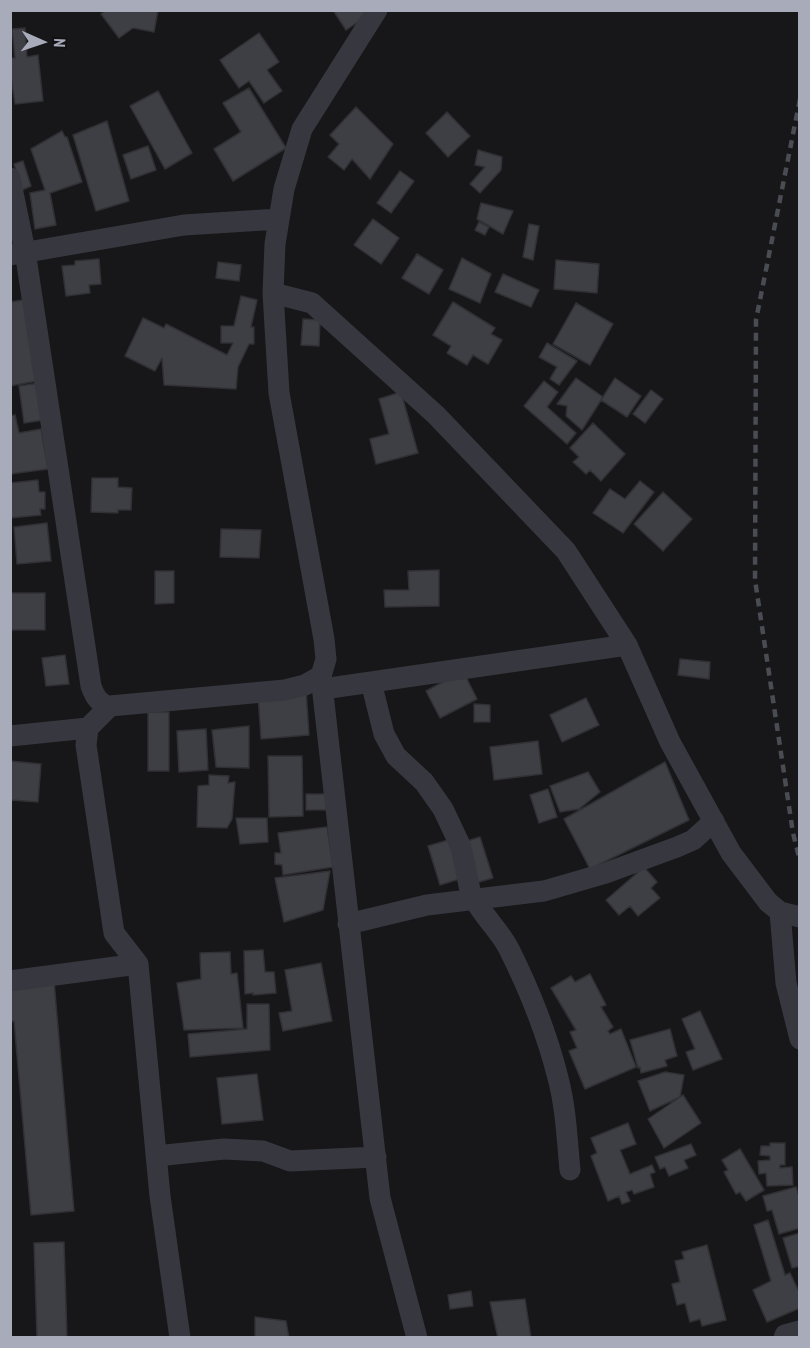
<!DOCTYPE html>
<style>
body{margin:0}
#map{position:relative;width:810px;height:1348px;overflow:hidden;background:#171719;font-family:"PT Sans Narrow",sans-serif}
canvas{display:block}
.frame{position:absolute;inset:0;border:12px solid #a8acba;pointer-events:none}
.north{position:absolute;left:12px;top:12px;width:60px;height:60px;-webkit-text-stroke:4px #121214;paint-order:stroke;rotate:93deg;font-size:16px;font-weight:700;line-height:24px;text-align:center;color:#a8acba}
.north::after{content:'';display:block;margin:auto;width:21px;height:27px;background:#a8acba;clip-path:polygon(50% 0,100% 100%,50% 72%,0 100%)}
</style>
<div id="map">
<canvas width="810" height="1348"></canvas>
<div class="frame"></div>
<div class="north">N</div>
</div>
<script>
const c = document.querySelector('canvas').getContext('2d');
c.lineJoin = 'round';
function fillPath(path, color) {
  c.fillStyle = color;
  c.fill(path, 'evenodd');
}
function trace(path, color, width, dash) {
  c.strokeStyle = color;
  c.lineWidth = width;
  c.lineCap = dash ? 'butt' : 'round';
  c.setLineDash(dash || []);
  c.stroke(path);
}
const building = new Path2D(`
 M106,10H158L154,32L133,28L119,38L101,14Z
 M333,10H363L367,16L346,30Z
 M25,28L27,57L38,55L43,101L15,104L10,70V58H15L12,29Z
 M259,33L279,62L267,70L282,91L264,103L249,81L239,88L220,60Z
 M249,88L286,148L233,181L214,149L241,132L223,103Z
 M158,91L192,153L165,169L130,106Z
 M356,107L393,144L370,179L352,159L344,170L328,157L339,144L330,135Z
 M447,112L470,136L448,157L426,133Z
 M107,121L129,201L96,211L73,135Z
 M62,131L65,137H67L82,182L50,193L56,225L35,229L30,193L45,190L31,149Z
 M148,146L156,170L131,179L123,155Z
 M478,150L502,157L501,170L480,193L470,184L485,167L475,165Z
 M23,161L31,186L22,190L14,164Z
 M400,171L414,181L391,213L377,203Z
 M481,203L513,211L503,234L477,219Z
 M373,219L399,238L381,264L354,245Z
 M479,222L489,227L485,235L475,230Z
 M529,224L539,226L533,260L523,257Z
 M417,254L443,270L429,294L402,278Z
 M462,258L491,274L480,303L449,289Z
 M99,259L101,284L89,285L90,293L66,296L62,266L75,265V261Z
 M556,260L599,264L597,293L554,289Z
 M218,262L241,265L239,281L216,278Z
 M503,274L539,290L531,307L495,292Z
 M241,296L257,300L251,327H254V344H249L238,367L236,389L164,385L162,358L155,371L125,356L143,318L164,328L166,324L227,355L233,343H221V326H234Z
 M23,300L37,381L10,386V302Z
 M453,302L495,328L491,334L502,340L488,364L473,355L467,365L447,353L451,346L433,335Z
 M576,303L613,324L590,365L553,344Z
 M303,319L320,320L319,346L301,345Z
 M547,343L577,361L559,385L550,379L557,367L539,357Z
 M576,378L603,397L582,430L566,416L567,406L557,404Z
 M615,378L641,396L627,417L601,400Z
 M544,381L558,392L547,407L576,433L567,444L524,406Z
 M40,383L44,420L24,423L19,386Z
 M651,390L663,399L645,423L633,414Z
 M401,392L418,453L376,464L370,439L389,434L379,399Z
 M15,415L19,433L41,429L48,469L10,474V416Z
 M593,423L625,454L601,481L590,470L586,474L573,462L579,457L570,448Z
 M92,478H118V487L132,488L131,510H118V513L91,512Z
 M38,480L39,492H45V509H40L41,515L10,518V483Z
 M640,481L654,492L623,533L593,513L610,489L625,499Z
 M663,492L692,519L663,551L634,524Z
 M47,523L51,561L17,564L14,527Z
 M221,529L261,530L259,558L220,557Z
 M439,570V606L385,607L384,590H409L408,571Z
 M155,571H174V603L155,604Z
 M10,593H45V630H10Z
 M65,655L69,684L46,686L42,658Z
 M680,659L710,662L709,679L678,675Z
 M463,671L477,699L440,718L426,691Z
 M306,690L309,735L261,739L258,694Z
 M586,698L599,725L562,742L550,715Z
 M474,704L490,705V722H474Z
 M148,712H169V771H148Z
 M249,726V768L216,767L212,730Z
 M206,729L208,770L179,772L177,731Z
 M538,741L542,774L494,780L490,747Z
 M268,756H302L303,816L269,817Z
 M10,761L41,764L38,802L10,800Z
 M665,762L689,820L590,869L564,819Z
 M588,772L600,792L579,809L560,812L550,786Z
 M209,775L229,776L228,783L235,782L232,819L227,828L197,827L198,786L209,785Z
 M548,789L557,817L539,823L530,795Z
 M306,794H333V810H306Z
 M236,818H267L268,842L240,844Z
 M327,827L333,867L283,875L282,865L275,864V853H281L278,833Z
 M480,837L493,878L472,884L464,842Z
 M455,838L466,877L440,885L428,846Z
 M644,867L657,882L651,888L660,898L638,916L630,906L619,915L606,900Z
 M330,871L323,910L284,922L275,878Z
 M263,950L265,972H274L276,993L253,995V993L245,994L244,951Z
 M230,952L231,974L237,973L243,1028L184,1030L177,983L201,979L200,953Z
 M321,963L332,1021L283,1031L279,1013L292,1011L285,970Z
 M590,974L606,1005L601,1007L613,1027L608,1031L610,1034L621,1029L636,1067L585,1089L569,1051L577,1048L570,1032L576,1030L551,988L571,976L575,982Z
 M54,981L74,1211L31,1215L14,1021L10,1022V985Z
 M247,1004H269L270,1050L190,1057L188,1034L247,1029Z
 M700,1011L722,1059L693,1070L686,1052L695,1049L682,1019Z
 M670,1029L677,1056L665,1060L667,1066L641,1073L640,1067L638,1068L630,1040Z
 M665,1072L684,1075L680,1097L650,1111L638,1081Z
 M257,1074L263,1120L222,1124L217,1078Z
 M683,1095L701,1123L664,1148L648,1119Z
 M628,1123L636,1144L620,1150L630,1174L652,1165L655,1172L650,1174L654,1187L634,1194L632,1190L626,1192L630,1201L622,1204L619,1196L608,1201L591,1156L597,1153L591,1138Z
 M770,1143H785V1165H780V1168L792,1167L793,1185L767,1186L766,1173L759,1174L758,1161L770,1160V1156L760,1155L761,1146H770Z
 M691,1144L696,1155L684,1160L688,1168L669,1176L665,1167L660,1169L655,1157Z
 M740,1149L764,1190L746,1201L740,1192L736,1194L724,1172L728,1170L722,1160Z
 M796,1187L800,1199V1228L779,1234L772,1210L767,1211L763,1196Z
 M768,1220L785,1275L790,1273L800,1294V1308L767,1322L753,1290L771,1281L754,1225Z
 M800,1233V1266L792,1268L783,1238Z
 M64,1242L67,1338H37L34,1243Z
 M707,1245L726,1320L702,1326L700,1319L690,1322L685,1303L677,1305L672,1284L680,1282L675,1261L684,1259L682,1252Z
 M471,1291L473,1306L450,1309L448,1295Z
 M525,1299L531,1338H498L490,1302Z
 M255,1317L286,1321L289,1338H255Z`);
fillPath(building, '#3e3f44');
trace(building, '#313135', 1.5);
trace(new Path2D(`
 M10,178L25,251L91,686C95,697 98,702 109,707
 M10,255L184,225L279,219
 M273,293L312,303L436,415L566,551L627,645L670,742L731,853L768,902L780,912L800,917
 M321,676L380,1198L417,1338
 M371,682L384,734L396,756L424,782L443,809L461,847L472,900
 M323,689L627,645
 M10,736L88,728
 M475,900C484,917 500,931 509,949C529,989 547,1034 558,1078C566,1108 567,1139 570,1170
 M780,912L786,983L800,1039
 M348,924L427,905L544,891L606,873L677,847L693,840L714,821
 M10,981L138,964
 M156,1156L224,1149L263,1151L290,1161L376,1157
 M180,1338L160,1196L138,964L114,933L86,745L88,728L110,706L285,690L305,685L321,676L326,659L324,639L279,393L273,293L275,244L284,189L302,129L377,10
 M784,1338L785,1335L800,1331`), '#37383f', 21);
trace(new Path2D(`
 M800,99L756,320L755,580L793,833L800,861`), '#4a4c54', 4.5, [8, 6]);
</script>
